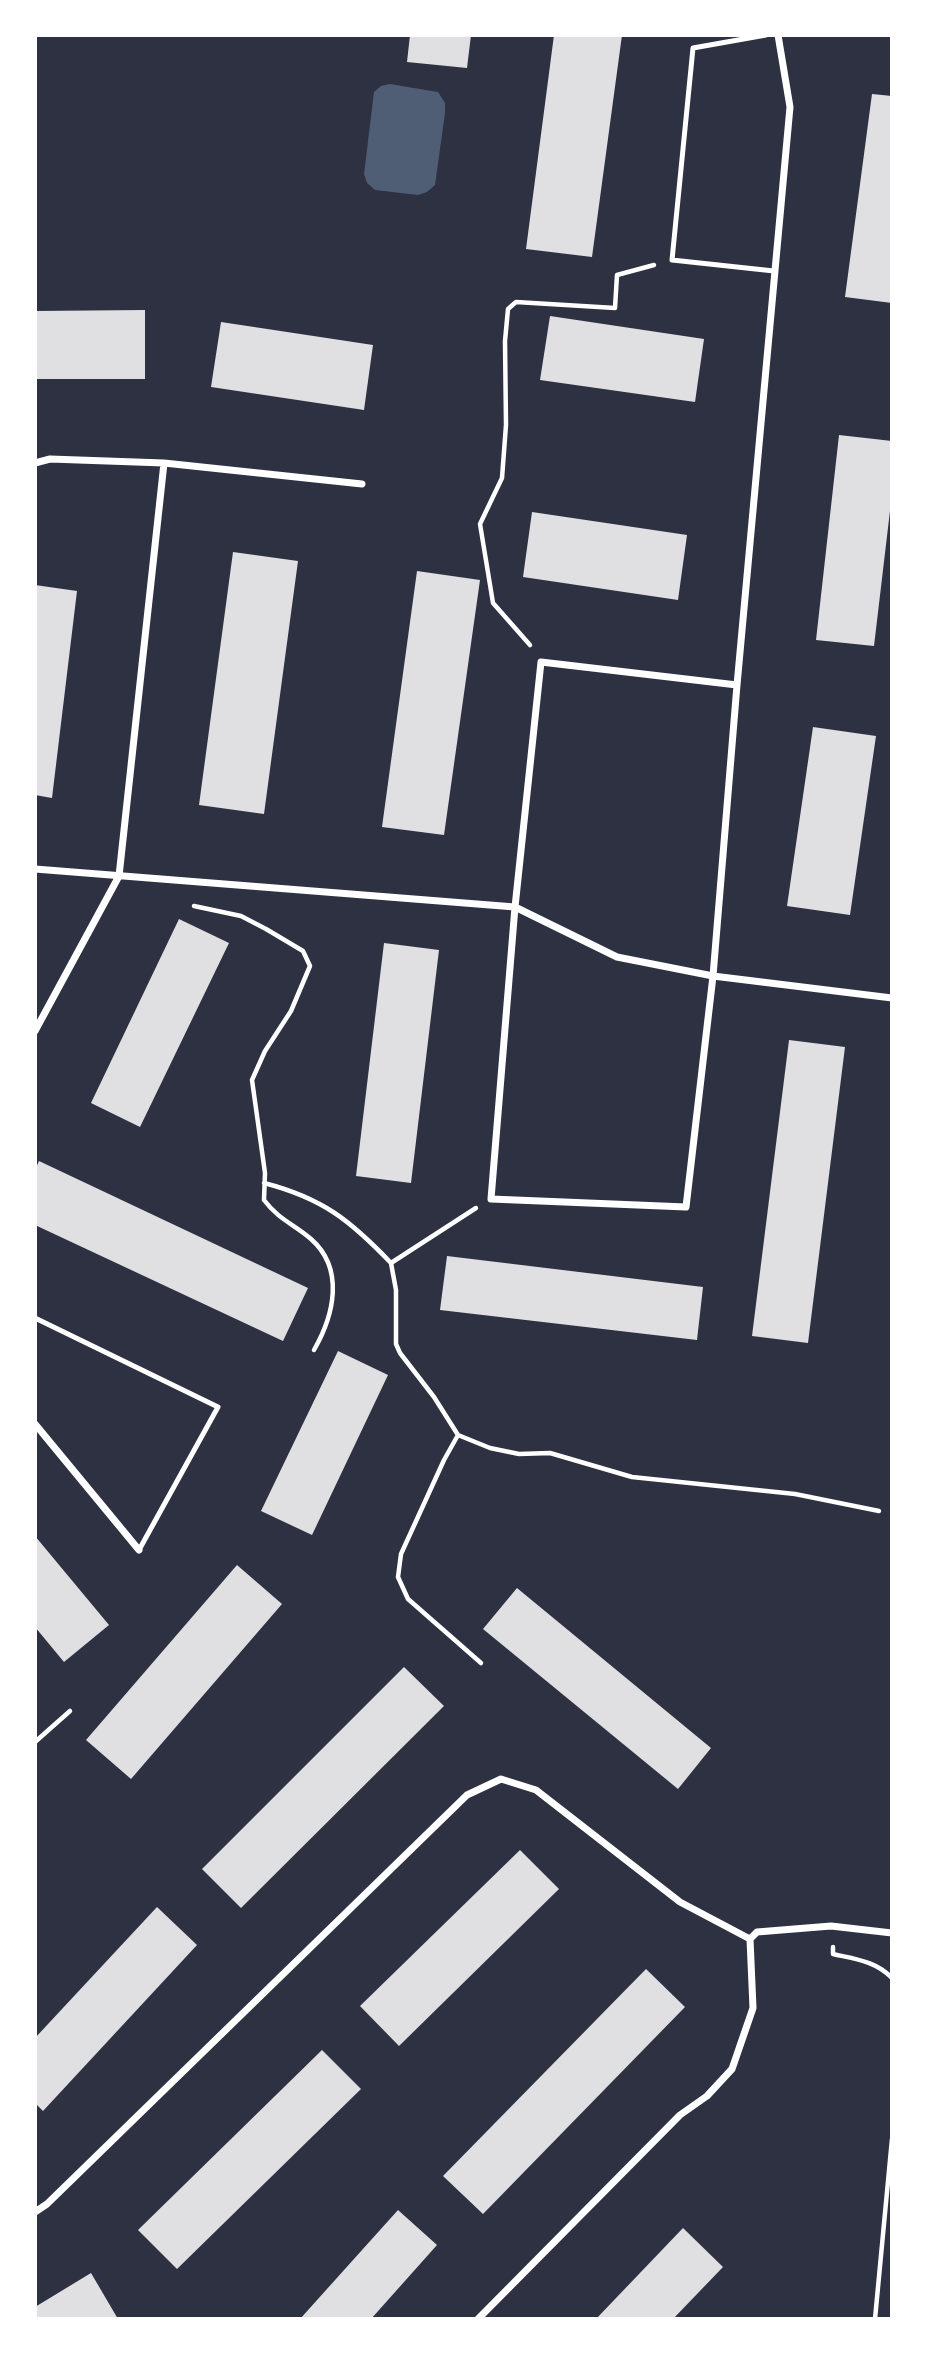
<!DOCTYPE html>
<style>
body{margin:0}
#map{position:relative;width:927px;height:2354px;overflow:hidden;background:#2d3142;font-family:Helvetica,sans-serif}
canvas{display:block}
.frame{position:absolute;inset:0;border:37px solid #fff;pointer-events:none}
</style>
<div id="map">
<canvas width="927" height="2354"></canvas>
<div class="frame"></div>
</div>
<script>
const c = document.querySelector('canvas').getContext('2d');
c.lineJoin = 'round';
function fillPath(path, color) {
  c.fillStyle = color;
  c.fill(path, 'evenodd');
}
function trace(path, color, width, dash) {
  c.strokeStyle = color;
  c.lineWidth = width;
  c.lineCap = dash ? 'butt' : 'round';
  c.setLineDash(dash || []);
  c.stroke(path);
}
fillPath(new Path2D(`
 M390,84L438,92L445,103V113L435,185L427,192L418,195L375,190L367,183L364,174L374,92L381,86Z`), '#4f5d75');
fillPath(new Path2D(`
 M410,35H471L467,68L407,62Z
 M554,35H622L592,257L526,249Z
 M872,94L892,96V303L845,297Z
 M145,310V379H35V311Z
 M550,316L704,339L695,402L540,380Z
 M221,322L373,345L364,410L211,387Z
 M839,435L892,441V494L874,646L816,640Z
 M532,512L687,535L678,600L523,577Z
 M233,552L298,561L264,814L199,805Z
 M417,571L480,580L444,835L382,827Z
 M35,585L77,591L52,798L35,795Z
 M813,727L876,736L850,915L787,906Z
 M179,919L229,943L140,1127L91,1103Z
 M384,943L439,950L411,1183L356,1176Z
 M789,1040L845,1047L808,1343L752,1336Z
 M39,1161L308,1288L283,1341L35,1225V1170Z
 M447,1256L703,1287L697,1340L440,1310Z
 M338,1351L388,1375L312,1535L261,1511Z
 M35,1536L109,1625L64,1662L35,1627Z
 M237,1565L282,1604L131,1779L86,1740Z
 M517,1588L711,1748L678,1789L483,1629Z
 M404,1667L444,1706L241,1908L202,1869Z
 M520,1850L559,1889L399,2046L360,2006Z
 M157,1907L197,1945L43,2111L35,2103V2038Z
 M646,1969L685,2007L483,2214L443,2176Z
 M322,2050L361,2089L177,2269L138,2230Z
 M398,2210L437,2245L371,2319H300Z
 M683,2228L723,2267L673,2319H596Z
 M91,2273L118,2319H35V2307Z`), '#e0e0e3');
trace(new Path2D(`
 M530,645L493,603L480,524L502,478L506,425L505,341L508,309L516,302L615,308L617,275L654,265
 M194,906L241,916L266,929L303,951L310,966L291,1011L265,1051L252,1080L265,1173L264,1200C279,1220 294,1224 311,1239C345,1269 334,1315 314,1350
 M264,1183C322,1198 350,1220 391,1263
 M476,1208L391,1263L396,1290V1344L400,1353L434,1397L458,1435L444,1460L401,1554L398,1577L408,1599L481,1663
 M458,1435L490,1448L519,1454L550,1453L632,1477L795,1494L879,1511
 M35,1742L70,1711
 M833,1947V1954C855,1959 876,1961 892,1978
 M875,2319L892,2139`), '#fff', 4.5);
trace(new Path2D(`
 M766,35L693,48L672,260L774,271
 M35,1318L218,1407L139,1550`), '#fff', 5);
trace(new Path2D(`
 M35,463L50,459L164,463L362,484
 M737,685L541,662L515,907L491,1199L686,1207L713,976L737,685L790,107L778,35
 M35,869L515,907L617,957L713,976L892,998
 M35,1031L119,876L164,463
 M35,1424L139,1550
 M35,2212L47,2204L467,1795L501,1779L536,1790L680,1902L750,1939
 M478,2319L680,2115L707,2096L732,2069L753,2008L750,1939L757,1932L831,1926L892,1933`), '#fff', 7);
</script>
